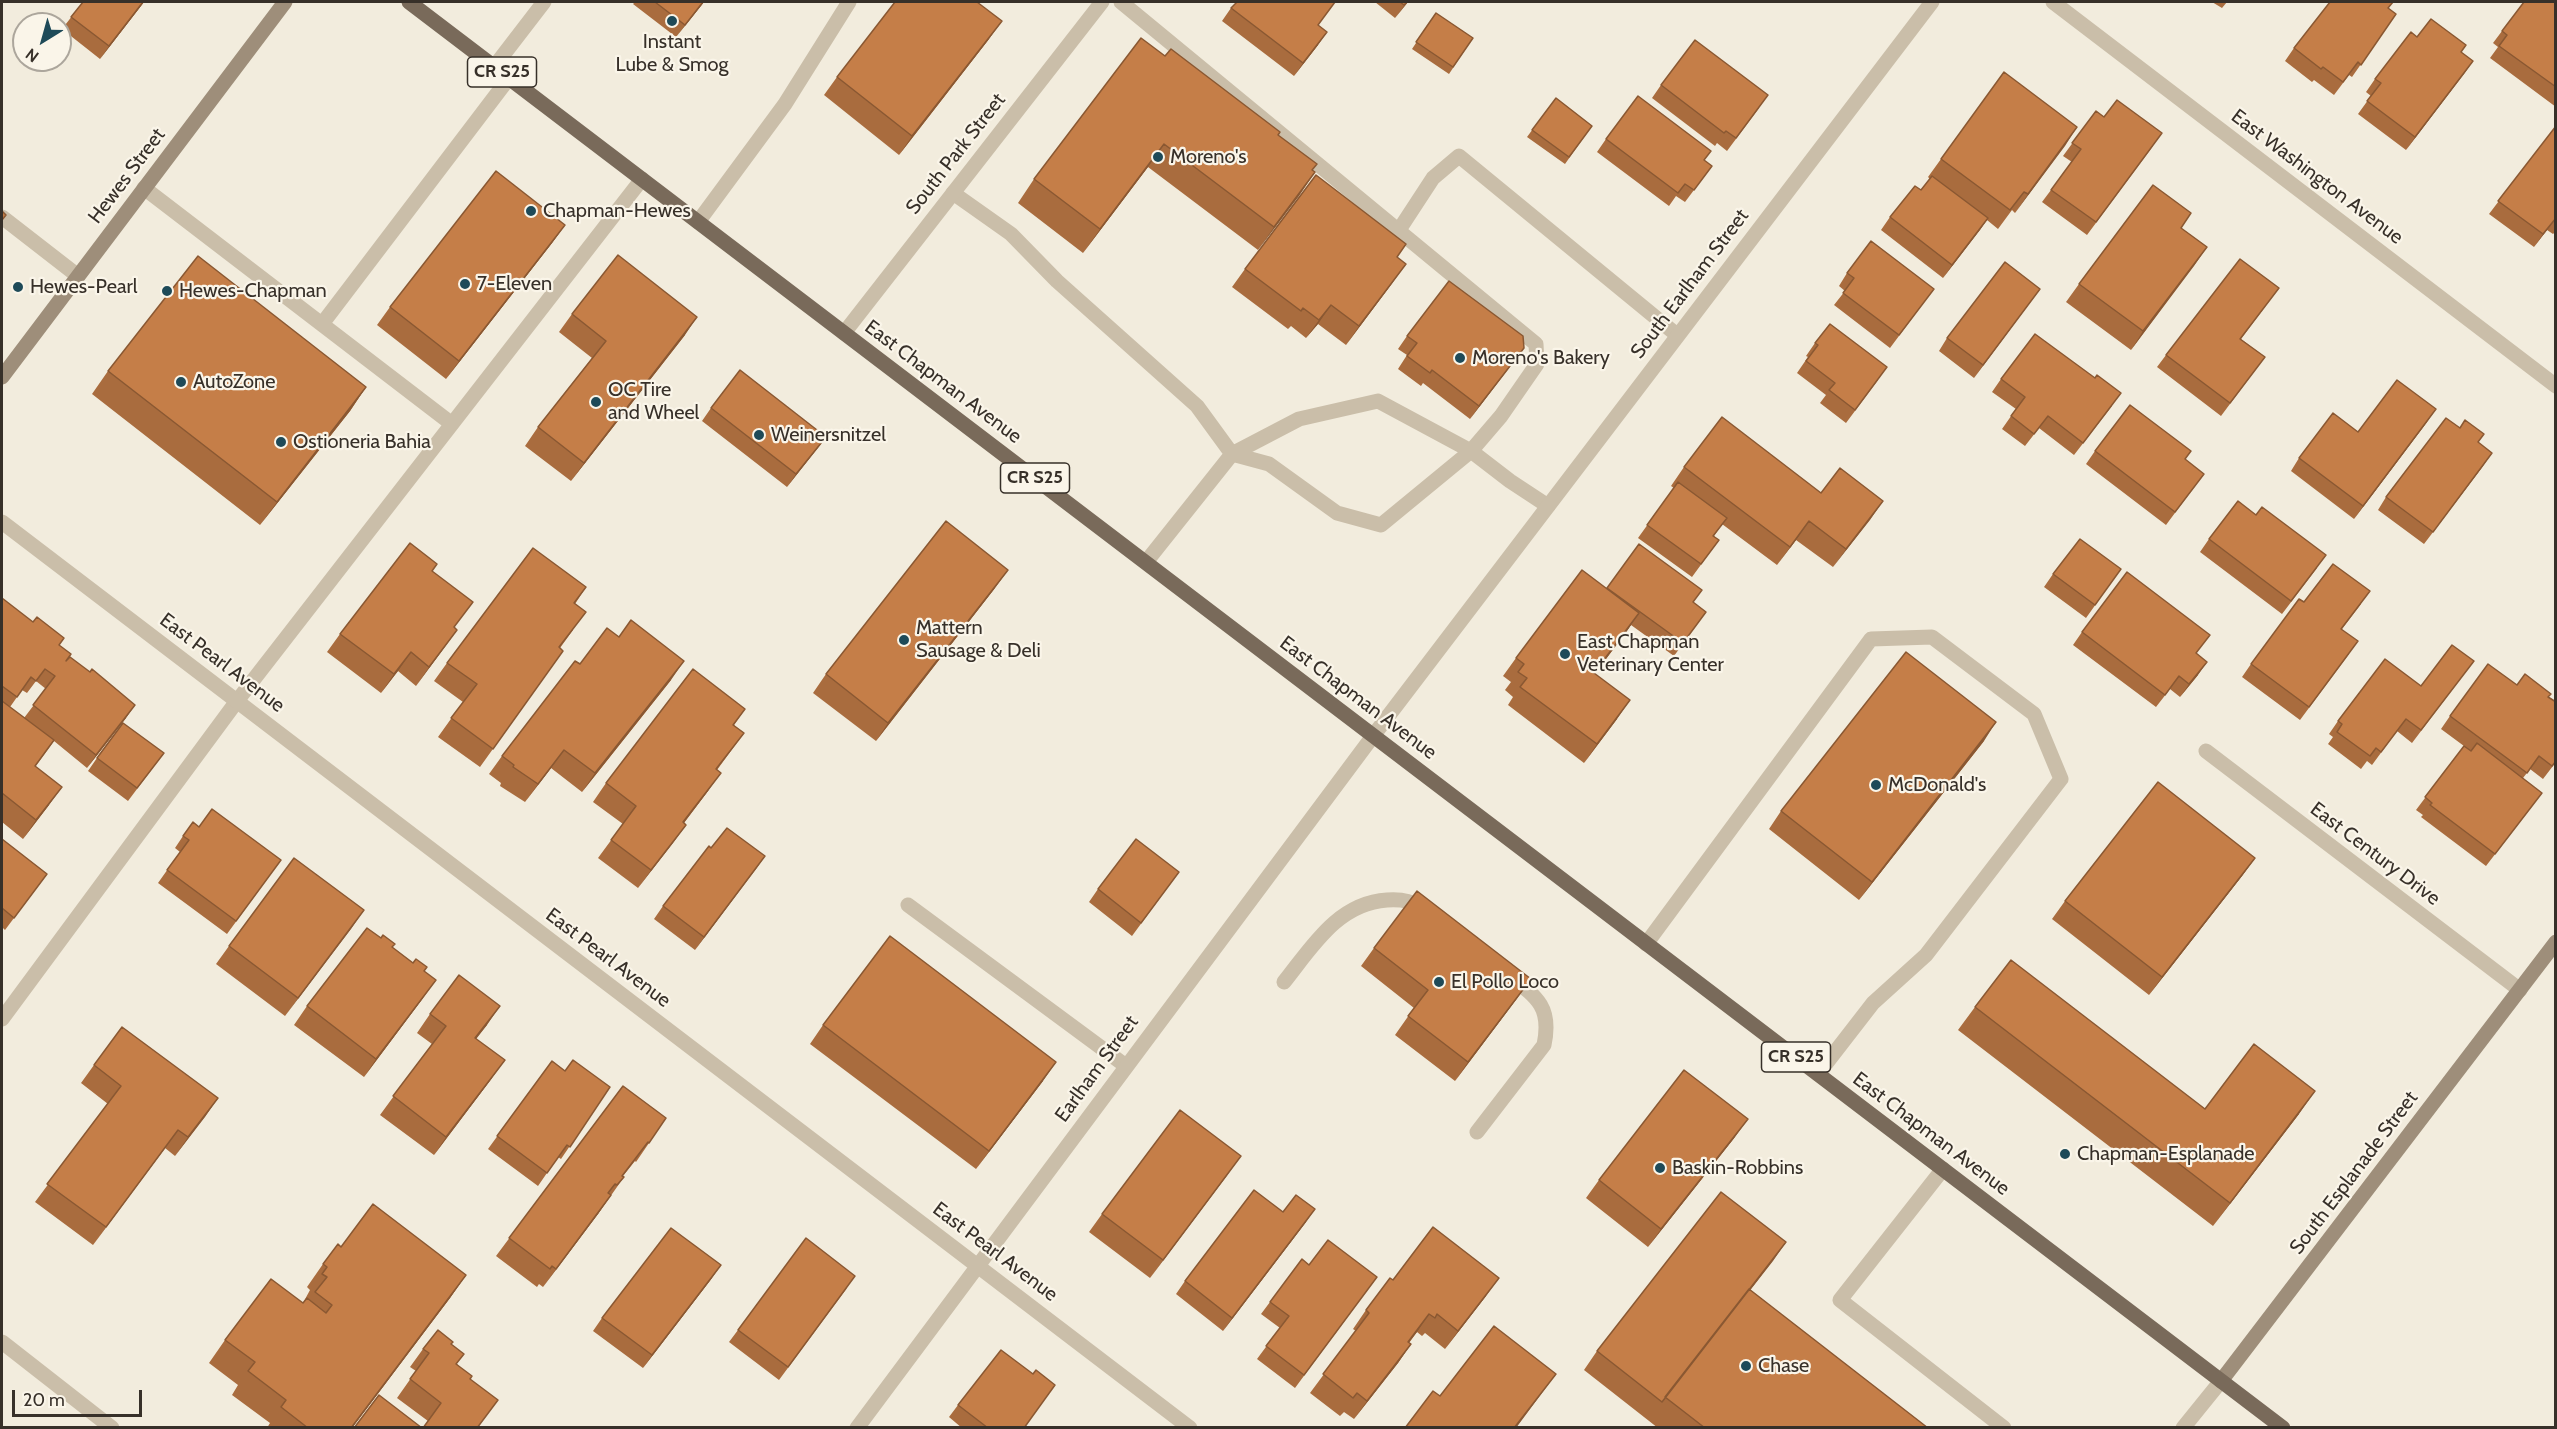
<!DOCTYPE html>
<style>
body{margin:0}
#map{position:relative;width:2557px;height:1429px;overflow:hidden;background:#f2ecdd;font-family:Cabin,sans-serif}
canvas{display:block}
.frame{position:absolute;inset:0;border:3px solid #373029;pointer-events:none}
.north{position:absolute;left:12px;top:12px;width:60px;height:60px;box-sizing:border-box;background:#faf5e9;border:2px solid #aca69c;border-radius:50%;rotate:217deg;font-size:16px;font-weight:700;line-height:24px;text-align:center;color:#373029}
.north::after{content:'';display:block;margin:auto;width:21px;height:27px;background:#1e4a58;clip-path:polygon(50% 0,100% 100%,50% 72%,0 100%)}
.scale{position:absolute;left:12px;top:1390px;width:130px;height:27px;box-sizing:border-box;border:3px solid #373029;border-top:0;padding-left:8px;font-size:18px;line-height:21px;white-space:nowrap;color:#373029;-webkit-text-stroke:4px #faf5e9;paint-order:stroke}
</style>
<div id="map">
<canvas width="2557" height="1429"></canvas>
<div class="frame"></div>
<div class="north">N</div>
<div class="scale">20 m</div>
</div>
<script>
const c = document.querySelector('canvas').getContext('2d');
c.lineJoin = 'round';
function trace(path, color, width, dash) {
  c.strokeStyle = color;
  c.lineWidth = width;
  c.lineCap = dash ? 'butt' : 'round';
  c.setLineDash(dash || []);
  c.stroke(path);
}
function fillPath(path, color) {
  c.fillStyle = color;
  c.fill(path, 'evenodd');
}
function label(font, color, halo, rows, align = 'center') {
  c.font = font + ' Cabin,sans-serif';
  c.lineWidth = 4.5;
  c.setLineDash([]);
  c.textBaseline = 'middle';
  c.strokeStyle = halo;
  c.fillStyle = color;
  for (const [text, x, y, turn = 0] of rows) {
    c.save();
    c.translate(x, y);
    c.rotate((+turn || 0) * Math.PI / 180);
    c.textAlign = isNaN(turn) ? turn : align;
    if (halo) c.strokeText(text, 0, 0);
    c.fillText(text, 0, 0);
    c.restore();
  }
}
trace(new Path2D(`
 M494,67L544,2
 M144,188L452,424
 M953,193L1011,234L1057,281L1197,406L1232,454L1299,419L1378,401L1471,451L1501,416L1537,364L1536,344L1121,2
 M2,217L78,276
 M698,222L785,104L849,2
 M1399,230L1433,178L1459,156L1677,335
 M322,324L509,78
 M1146,562L1232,454L1269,464L1337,513L1381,525L1471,451L1510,481L1548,506
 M908,905L1126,1066
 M1646,944L1871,639L1932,637L2034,714L2061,779L1926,955L1873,1003L1818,1074
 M1284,982C1312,947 1338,903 1387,900C1403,899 1413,901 1426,911
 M2,1019L237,701L642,179
 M1477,1132L1544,1045C1552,1007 1537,997 1509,976
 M1943,1169L1840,1300L2004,1428`), '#cabea9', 15);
trace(new Path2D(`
 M844,333L1102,2
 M2,522L1190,1428
 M2206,751L2520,990
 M2,1342L112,1428
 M857,1428L1373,736L1932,2`), '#cabea9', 15);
trace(new Path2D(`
 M2053,2L2556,386
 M2183,1428L2221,1381`), '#cabea9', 15);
trace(new Path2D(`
 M2,377L285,2
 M2221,1381L2556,942`), '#9e8e7a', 15);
trace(new Path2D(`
 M409,2L2283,1428`), '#796a5a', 15);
fillPath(new Path2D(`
 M83,2H144L100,59L62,29Z
 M635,2H704L676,37L633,4Z
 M1375,2H1408L1395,18Z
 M2212,2H2227L2222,8Z
 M2556,2V107L2490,58L2498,47L2493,43L2502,31Z
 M1231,8L1318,26V45L1294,76L1222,21Z
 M2388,8L2396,14L2352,77L2349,75L2334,95L2314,80L2312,82L2285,61L2294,48Z
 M1436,13L1473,38L1449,74L1412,49Z
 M2417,37L2461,52L2473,61L2406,150L2358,114L2371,96L2366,92L2375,79Z
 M989,39L899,155L824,95L837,77Z
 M1165,56L1278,135L1315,172L1258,250L1148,167L1083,253L1018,203L1034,179Z
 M1661,85L1759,108L1727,151L1717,143L1715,146L1652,98Z
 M1556,98L1592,126L1565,164L1527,137Z
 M2096,111L2104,117L2153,146L2087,235L2042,202L2072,162L2063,156Z
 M2556,126V231L2553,234L2547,230L2534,247L2489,214Z
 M2077,127L2015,213L2012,210L1998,229L1987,220L1943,278L1881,230L1890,217L1921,190L1930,179L1928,177L1941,159Z
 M1606,139L1704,160L1712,166L1685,202L1676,196L1669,206L1597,152Z
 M2191,213L2181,228L2207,247L2131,350L2066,302L2079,284Z
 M565,225L552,243L446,379L377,325L390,307Z
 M1397,257L1393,282L1346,345L1318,324L1306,338L1291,326L1288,329L1232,287L1245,269Z
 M1847,273L1925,301L1890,348L1834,305L1845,291L1839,286Z
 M2279,288L2241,339L2265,357L2221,416L2157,367L2166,355Z
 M2040,289L1974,378L1939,351L1947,338Z
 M572,314L685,335L571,481L525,446L538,427L592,358L559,332Z
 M1407,336L1524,348L1470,419L1423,383L1421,386L1398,369L1407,355L1398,349Z
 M1815,343L1878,380L1846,423L1820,403L1826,395L1797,373L1808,357L1806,356Z
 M108,371L366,387L350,411L260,525L92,394Z
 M2095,378L2112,406L2074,455L2039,428L2025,446L2002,429L2016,409L1992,392L2001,379Z
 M711,408L826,437L787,487L702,421Z
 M2427,422L2354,519L2291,471L2299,458L2358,432Z
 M2478,442L2483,466L2424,544L2378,510L2386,497Z
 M2095,451L2185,460L2195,486L2166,525L2086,464Z
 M1684,467L1821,493L1883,501L1833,567L1796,540L1777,565L1722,524L1714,536L1719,540L1692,577L1638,538L1674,488L1671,486Z
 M2256,515L2317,568L2282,614L2200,552L2209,539Z
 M2121,569L2086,618L2044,587L2053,574Z
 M432,571L455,628L457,630L416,686L398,671L381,693L327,652L340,634Z
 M586,587L575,604L573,630L560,648L563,651L480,767L438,737L463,702L434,681L447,663Z
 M995,588L876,741L813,693L826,674Z
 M1607,588L1694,603L1706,612L1674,656L1631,625L1595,674L1617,719L1584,763L1508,705L1513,697L1505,690L1511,682L1503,676L1516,658Z
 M2,598L59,645L67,660L126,718L87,768L54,741L35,767L49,805L23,839L2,822ZM36,681L46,689L24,718L10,707L22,690L27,693Z
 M2304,602L2361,604L2342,629L2349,654L2300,720L2242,677L2251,664Z
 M2082,632L2196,654L2198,675L2180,697L2170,689L2156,707L2073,645Z
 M2474,661L2412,743L2397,731L2372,765L2367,761L2361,769L2328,744L2333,737L2329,734L2338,721L2421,686Z
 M580,664L671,680L582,792L551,768L525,802L500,786L501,783L489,774L502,756Z
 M2517,685L2549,697L2556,702V762L2543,779L2530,769L2523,778L2533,805L2486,866L2421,817L2423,815L2416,810L2464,746L2441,729L2450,716Z
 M745,709L734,725L744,733L717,770L708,791L684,823L686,825L638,888L598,858L623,824L593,802L606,783Z
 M1984,741L1859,900L1769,829L1781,811Z
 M164,753L128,801L88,771L97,758Z
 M199,827L281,860L227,934L158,883L180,852L175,848L183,836Z
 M2,839L47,874L5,930L2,927Z
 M765,856L695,950L654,919L663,906Z
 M2255,858L2242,876L2149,995L2052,919L2065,901Z
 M1179,872L1132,936L1089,902L1098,889Z
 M364,910L285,1016L216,964L229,946Z
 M392,947L424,971L423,998L364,1077L294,1025L307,1006Z
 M1374,948L1518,997L1455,1081L1395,1035L1414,1008L1361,966Z
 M1975,1007L2205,1109L2299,1114L2213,1226L1958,1030Z
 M430,1014L487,1025L476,1038L492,1078L434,1155L380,1115L432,1044L417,1033Z
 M823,1025L1043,1081L976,1169L810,1044Z
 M552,1061L565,1071L610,1087L561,1159L558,1157L538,1186L488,1149Z
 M94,1065L218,1098L175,1156L165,1148L93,1245L35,1202L108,1104L81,1083Z
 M623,1086L649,1143L636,1162L635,1161L623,1176L624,1177L598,1214L543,1287L539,1284L537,1287L496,1256Z
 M1735,1137L1648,1247L1586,1198L1599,1180Z
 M1228,1174L1150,1278L1089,1232L1102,1214Z
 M1283,1212L1306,1222L1223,1331L1176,1294L1185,1281Z
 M1786,1242L1750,1290L1928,1428H1658L1584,1370L1597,1351Z
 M341,1247L466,1275L450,1298L352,1428H267L270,1423L232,1395L238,1385L209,1363L225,1340L303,1303L310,1290L307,1287L323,1264Z
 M1309,1265L1377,1277L1295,1388L1257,1359L1280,1328L1261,1314L1270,1302Z
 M712,1278L643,1368L593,1331L602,1318Z
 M1393,1280L1486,1296L1445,1349L1425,1333L1422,1336L1417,1332L1409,1343L1411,1344L1398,1363L1354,1419L1344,1412L1340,1416L1310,1393L1356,1331L1353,1329L1366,1310Z
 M847,1288L779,1380L729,1342L738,1330Z
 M451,1344L457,1364L470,1379L478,1428H423L428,1421L397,1398L416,1371L410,1367L423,1349Z
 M958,1405L1024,1428H962L949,1417Z`), '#a96c3e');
fillPath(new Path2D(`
 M143,2H144L100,59L109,46Z
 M703,2H704L676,37L685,25Z
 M1407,2H1408L1395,18Z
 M1002,21L989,39L899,155L912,136Z
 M1327,32L1318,45L1294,76L1303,63Z
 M2473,61L2464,74L2406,150L2415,137Z
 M2077,127L2065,146L2015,213L2028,194Z
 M1164,144L1148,167L1083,253L1100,229Z
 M1315,172L1299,196L1258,250L1274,227Z
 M1988,218L1980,230L1943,278L1952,265Z
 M2556,218L2547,230L2534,247L2543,234Z
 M565,225L552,243L446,379L459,361Z
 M2207,247L2194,266L2131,350L2143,331Z
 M1406,264L1393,282L1346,345L1359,326Z
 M2040,289L2031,301L1974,378L1983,365Z
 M1331,305L1318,324L1306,338L1319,320Z
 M697,317L685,335L571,481L584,463Z
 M1524,348L1515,360L1470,419L1479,406Z
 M366,387L350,411L260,525L277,502Z
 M2436,409L2427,422L2354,519L2363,506Z
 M826,437L817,449L787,487L796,474Z
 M2492,453L2483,466L2424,544L2433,532Z
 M1883,501L1870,520L1833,567L1846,549Z
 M1809,521L1796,540L1777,565L1790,547Z
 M1008,570L995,588L876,741L888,723Z
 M1639,613L1627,631L1581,692L1594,673Z
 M457,630L444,648L416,686L429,667Z
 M411,652L398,671L381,693L394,674Z
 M684,661L671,680L582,792L595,773Z
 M2207,662L2198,675L2180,697L2189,684Z
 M1630,700L1617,719L1584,763L1597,744Z
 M135,705L126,718L87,768L96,755Z
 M1996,722L1984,741L1859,900L1872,882Z
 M564,750L551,768L525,802L538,784Z
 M721,773L708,791L670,841L683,822Z
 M62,787L49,805L23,839L36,820Z
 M686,825L673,843L638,888L651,870Z
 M765,856L756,869L695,950L704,937Z
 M2255,858L2242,876L2149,995L2162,977Z
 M364,910L351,929L285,1016L298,998Z
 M1531,979L1518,997L1455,1081L1468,1062Z
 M436,980L423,998L364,1077L376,1059Z
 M500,1006L487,1025L463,1056L475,1038Z
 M505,1060L492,1078L434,1155L446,1137Z
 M1056,1062L1043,1081L976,1169L989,1151Z
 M2315,1091L2299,1114L2213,1226L2230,1203Z
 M218,1098L205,1117L175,1156L188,1137Z
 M1748,1119L1735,1137L1648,1247L1661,1229Z
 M178,1130L165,1148L93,1245L106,1227Z
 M1241,1156L1228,1174L1150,1278L1163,1260Z
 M611,1195L598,1214L543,1287L556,1269Z
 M1315,1209L1306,1222L1223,1331L1232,1318Z
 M1786,1242L1773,1261L1666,1398Z
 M721,1265L712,1278L643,1368L652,1355Z
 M466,1275L450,1298L352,1428H351Z
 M1499,1278L1486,1296L1445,1349L1458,1331Z
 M1429,1314L1417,1332L1395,1360L1408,1342Z
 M1411,1344L1398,1363L1354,1419L1367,1401Z
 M1556,1374L1516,1428H1514Z`), '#8a5832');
const building = new Path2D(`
 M83,2H143L109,46L71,17Z
 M655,2H703L685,25Z
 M895,2H977L1002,21L912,136L837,77Z
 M1237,2H1335L1318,25L1327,32L1303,63L1231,8Z
 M1400,2H1407L1404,5Z
 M2330,2H2393L2388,8L2396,14L2361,65L2358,62L2343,82L2323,67L2321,69L2294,48Z
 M2524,2H2556V87L2499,46L2507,35L2502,31Z
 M1436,13L1473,38L1453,67L1416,42Z
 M2431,19L2466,45L2461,52L2473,61L2415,137L2367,101L2381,83L2375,79L2411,32L2417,37Z
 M1141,38L1165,56L1171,49L1280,132L1278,135L1317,164L1312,170L1315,172L1274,227L1164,144L1100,229L1034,179Z
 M1695,40L1768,95L1736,138L1726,131L1724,133L1661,85Z
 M2004,72L2077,127L2028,194L2024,192L2010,210L1941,159Z
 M1638,96L1711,151L1704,160L1712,166L1694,190L1685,184L1678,193L1606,139Z
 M1556,98L1592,126L1569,157L1532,130Z
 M2117,100L2162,133L2096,222L2051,190L2081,149L2072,143L2096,111L2104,117Z
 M2556,126V218L2543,234L2498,201Z
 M496,171L565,225L459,361L390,307Z
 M1316,175L1406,244L1397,257L1406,264L1359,326L1331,305L1319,320L1303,308L1301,311L1245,269Z
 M1932,176L1988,218L1952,265L1890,217L1915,186L1921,190Z
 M2153,185L2191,213L2181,228L2207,247L2143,331L2079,284Z
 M2,211L6,215L2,220Z
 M1871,241L1934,289L1899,335L1843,293L1854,278L1847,273Z
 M618,255L697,317L584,463L538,427L606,341L572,314Z
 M198,256L366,387L277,502L108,371Z
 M2240,259L2279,288L2240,339L2265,357L2230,403L2166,355Z
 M2005,262L2040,289L1983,365L1947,338Z
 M1449,281L1523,336L1524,348L1479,406L1432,370L1430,373L1407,356L1417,343L1407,336Z
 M1830,324L1887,367L1855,410L1829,390L1835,383L1806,361L1818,345L1815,343Z
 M2035,334L2095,378L2097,375L2121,393L2083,443L2048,416L2034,434L2011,416L2025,397L2001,379Z
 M740,370L826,437L796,474L711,408Z
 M2397,380L2436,409L2363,506L2299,458L2333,413L2358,432Z
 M2130,405L2191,451L2185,459L2204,474L2175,512L2095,451Z
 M1722,417L1821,493L1840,468L1883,501L1846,549L1809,521L1790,547L1684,467Z
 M2446,418L2460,428L2465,420L2484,434L2478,442L2492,453L2433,532L2386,497Z
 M1678,482L1727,518L1713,536L1719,540L1701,564L1647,525Z
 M2238,501L2256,515L2262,507L2326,555L2291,601L2209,539Z
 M946,521L1008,570L888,723L826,674Z
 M2080,539L2121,569L2095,605L2053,574Z
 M410,543L437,564L432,571L473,602L454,627L457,630L429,667L411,652L394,674L340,634Z
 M1639,544L1702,590L1693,602L1706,612L1683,643L1607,588Z
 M533,548L586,587L574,603L586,612L559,647L563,651L493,749L451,718L477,684L447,663Z
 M2333,564L2370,591L2341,629L2358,641L2309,707L2251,664L2299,599L2304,602Z
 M1582,570L1639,613L1594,673L1630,700L1597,744L1520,687L1527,678L1518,672L1524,664L1516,658Z
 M2127,572L2210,635L2196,653L2207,662L2189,684L2179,676L2165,695L2082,632Z
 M2,598L33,622L37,617L64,638L59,645L71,654L66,661L70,657L90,672L92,669L135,705L96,755L33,705L55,676L45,669L36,681L31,677L17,697L2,686Z
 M631,620L684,661L595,773L564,750L538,784L513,767L514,765L502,756L575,661L580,664L607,628L619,637Z
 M2452,645L2474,661L2421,730L2406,719L2381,752L2376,748L2370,756L2337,732L2342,724L2338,721L2385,659L2421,686Z
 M1906,652L1996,722L1872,882L1781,811Z
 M2488,664L2517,685L2525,674L2551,694L2548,697L2556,702V761L2552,766L2539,756L2527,773L2450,716Z
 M693,669L745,709L733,725L744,733L716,769L721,773L683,822L686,825L651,870L611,840L636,806L606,783Z
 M2,701L54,740L35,766L62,787L36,820L2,793Z
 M123,723L164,753L137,788L97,758Z
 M2477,743L2542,793L2495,854L2430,805L2432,803L2425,797L2464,746L2471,751Z
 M2158,782L2255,858L2162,977L2065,901Z
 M212,809L281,860L236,921L167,870L189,840L183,836L193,822L199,827Z
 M727,828L765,856L704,937L663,906L709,846L711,848Z
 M2,839L47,874L14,918L2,908Z
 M1136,839L1179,872L1141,923L1098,889Z
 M294,858L364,910L298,998L229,946Z
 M1417,891L1531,979L1468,1062L1408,1016L1428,990L1374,948Z
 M367,928L381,938L383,935L395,944L392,947L413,963L416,959L427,967L424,971L436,980L376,1059L307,1006Z
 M890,936L1056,1062L989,1151L823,1025Z
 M2011,960L2205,1109L2254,1044L2315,1091L2230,1203L1975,1007Z
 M459,975L500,1006L475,1038L505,1060L446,1137L393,1096L446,1026L430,1014Z
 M122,1027L218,1098L188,1137L178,1130L106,1227L47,1184L121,1086L94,1065Z
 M573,1060L610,1087L570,1147L567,1145L547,1173L497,1136L552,1061L565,1071Z
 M1684,1070L1748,1119L1661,1229L1599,1180Z
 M623,1086L666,1118L649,1143L648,1142L622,1176L624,1177L617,1185L615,1184L608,1193L611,1195L556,1269L552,1266L550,1269L509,1238Z
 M1180,1110L1241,1156L1163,1260L1102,1214Z
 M1254,1190L1283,1212L1296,1195L1315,1209L1232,1318L1185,1281Z
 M1721,1192L1786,1242L1662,1402L1597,1351Z
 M373,1204L466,1275L351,1428H308L281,1407L286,1400L248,1371L255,1362L225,1340L271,1279L303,1303L307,1298L326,1313L332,1305L315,1292L327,1277L322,1274L327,1267L323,1264L338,1244L341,1247Z
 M1433,1227L1499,1278L1458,1331L1437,1314L1435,1318L1429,1314L1408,1342L1411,1344L1367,1401L1357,1393L1353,1398L1323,1374L1369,1313L1366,1310L1390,1278L1393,1280Z
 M671,1228L721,1265L652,1355L602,1318Z
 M806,1238L855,1276L788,1367L738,1330Z
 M1328,1240L1377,1277L1304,1375L1266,1346L1289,1316L1270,1302L1302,1259L1309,1265Z
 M1749,1289L1928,1428H1705L1665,1397Z
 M1494,1326L1556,1374L1514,1428H1405L1433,1391L1440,1396Z
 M438,1330L453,1342L451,1344L464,1354L456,1364L472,1376L470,1379L498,1400L477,1428H423L441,1403L410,1379L429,1353L423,1349Z
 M1001,1350L1033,1374L1036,1370L1055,1385L1024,1428H988L958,1405Z
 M379,1395L422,1428H354Z`);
fillPath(building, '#c57e48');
trace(building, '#8a5832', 1.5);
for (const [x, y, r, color] of [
 [672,21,6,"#1e4a58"],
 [1158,157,6,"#1e4a58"],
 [531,211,6,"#1e4a58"],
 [465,284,6,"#1e4a58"],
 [18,287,6,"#1e4a58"],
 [167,291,6,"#1e4a58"],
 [1460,358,6,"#1e4a58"],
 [181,382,6,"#1e4a58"],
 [596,402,6,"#1e4a58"],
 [759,435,6,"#1e4a58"],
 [281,442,6,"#1e4a58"],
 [904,640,6,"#1e4a58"],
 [1565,654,6,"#1e4a58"],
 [1876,785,6,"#1e4a58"],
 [1439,982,6,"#1e4a58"],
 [2065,1154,6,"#1e4a58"],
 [1660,1168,6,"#1e4a58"],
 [1746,1366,6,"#1e4a58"]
]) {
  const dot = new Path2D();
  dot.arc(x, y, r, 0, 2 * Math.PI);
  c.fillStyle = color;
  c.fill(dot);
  trace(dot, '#faf5e9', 2);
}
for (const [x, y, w] of [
 [502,72,69],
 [1035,478,69],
 [1796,1057,69]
]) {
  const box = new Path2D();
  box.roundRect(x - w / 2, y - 15, w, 30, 4.5);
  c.fillStyle = '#faf5e9';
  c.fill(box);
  trace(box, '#373029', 1.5);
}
label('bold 18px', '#373029', null, [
 ["CR S25",502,72],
 ["CR S25",1035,478],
 ["CR S25",1796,1057]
]);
label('20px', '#373029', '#faf5e9', [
 ["Instant",672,42,"center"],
 ["Lube & Smog",672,65,"center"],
 ["Moreno's",1170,157],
 ["Chapman-Hewes",543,211],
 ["7-Eleven",477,284],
 ["Hewes-Pearl",30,287],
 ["Hewes-Chapman",179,291],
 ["Moreno's Bakery",1472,358],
 ["AutoZone",193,382],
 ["OC Tire",608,390],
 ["and Wheel",608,413],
 ["Weinersnitzel",771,435],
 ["Ostioneria Bahia",293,442],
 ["Mattern",916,628],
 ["Sausage & Deli",916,651],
 ["East Chapman",1577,642],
 ["Veterinary Center",1577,665],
 ["McDonald's",1888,785],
 ["El Pollo Loco",1451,982],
 ["Chapman-Esplanade",2077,1154],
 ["Baskin-Robbins",1672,1168],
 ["Chase",1758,1366]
], 'left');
label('20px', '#373029', '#faf5e9', [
 ["South Park Street",956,154,-52],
 ["Hewes Street",127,176,-53],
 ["East Washington Avenue",2317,177,37],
 ["South Earlham Street",1690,284,-53],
 ["East Chapman Avenue",943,382,37],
 ["East Pearl Avenue",222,663,37],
 ["East Chapman Avenue",1358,698,37],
 ["East Century Drive",2375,854,37],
 ["East Pearl Avenue",608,958,37],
 ["Earlham Street",1097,1069,-54],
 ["East Chapman Avenue",1931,1134,37],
 ["South Esplanade Street",2354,1173,-53],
 ["East Pearl Avenue",995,1252,37]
]);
</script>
